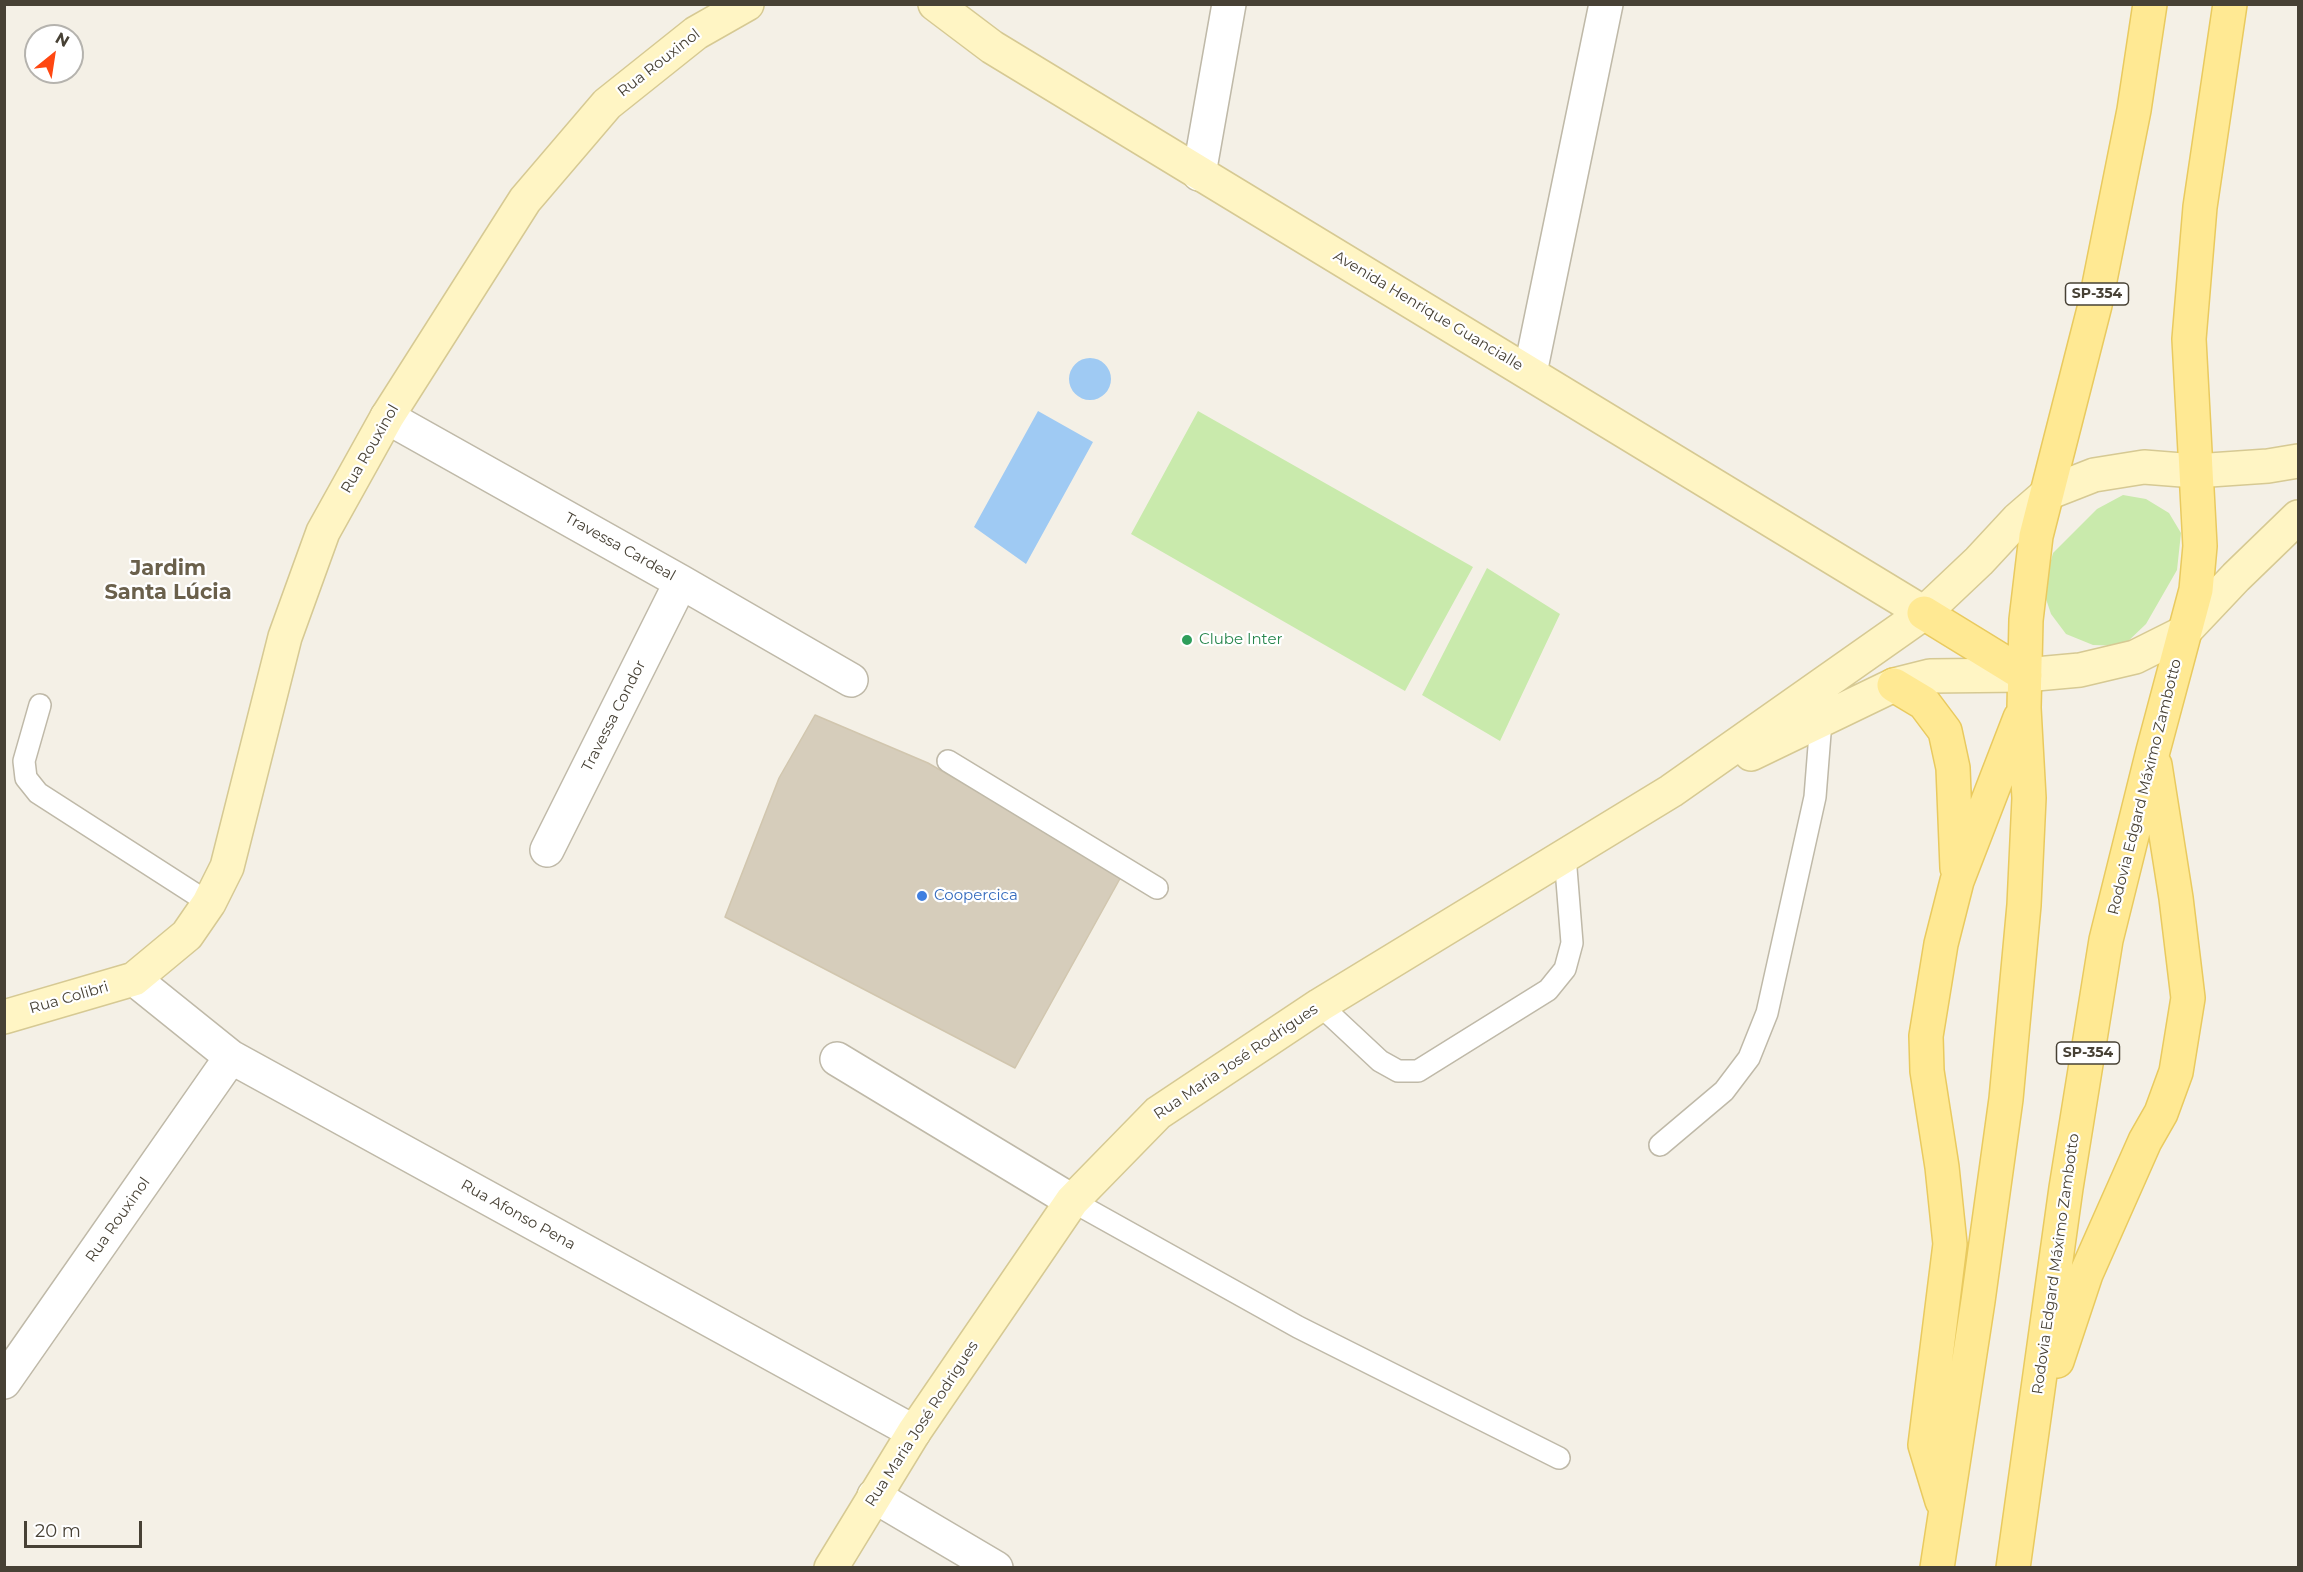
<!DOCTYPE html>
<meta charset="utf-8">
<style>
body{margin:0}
#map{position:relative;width:2303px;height:1572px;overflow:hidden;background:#f4f0e6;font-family:Montserrat,sans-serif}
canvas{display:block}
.frame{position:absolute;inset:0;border:6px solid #474135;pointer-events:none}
.north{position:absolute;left:24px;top:24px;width:60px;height:60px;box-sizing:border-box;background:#fff;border:2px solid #b5b3ae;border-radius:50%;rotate:30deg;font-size:16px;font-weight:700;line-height:24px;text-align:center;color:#474135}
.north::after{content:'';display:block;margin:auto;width:21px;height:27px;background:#ff4711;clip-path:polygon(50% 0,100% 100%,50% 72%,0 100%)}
.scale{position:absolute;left:24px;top:1521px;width:118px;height:27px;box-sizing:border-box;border:3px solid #474135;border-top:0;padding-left:8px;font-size:18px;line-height:21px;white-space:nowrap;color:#474135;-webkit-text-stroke:4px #fff;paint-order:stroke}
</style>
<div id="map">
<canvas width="2303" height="1572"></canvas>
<div class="frame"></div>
<div class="north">N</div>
<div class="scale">20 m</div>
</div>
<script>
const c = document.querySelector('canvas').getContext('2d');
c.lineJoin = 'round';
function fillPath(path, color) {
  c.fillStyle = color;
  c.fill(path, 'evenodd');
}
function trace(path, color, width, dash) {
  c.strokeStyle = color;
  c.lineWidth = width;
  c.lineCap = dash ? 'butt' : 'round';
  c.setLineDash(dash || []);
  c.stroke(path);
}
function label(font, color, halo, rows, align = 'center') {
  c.font = font + ' Montserrat,sans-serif';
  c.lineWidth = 4.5;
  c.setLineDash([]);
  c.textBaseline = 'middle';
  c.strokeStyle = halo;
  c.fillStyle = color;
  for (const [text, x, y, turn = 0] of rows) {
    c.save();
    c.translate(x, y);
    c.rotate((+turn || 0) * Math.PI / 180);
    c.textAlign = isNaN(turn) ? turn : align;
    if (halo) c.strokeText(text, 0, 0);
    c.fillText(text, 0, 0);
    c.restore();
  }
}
fillPath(new Path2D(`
 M1198,411L1473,567L1405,691L1131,534Z
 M2123,495L2146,499L2169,513L2181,533L2177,570L2146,624L2123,646L2093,645L2066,634L2051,614L2043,590L2053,553L2097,509Z
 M1487,568L1560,614L1500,741L1422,695Z`), '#c9eaac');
fillPath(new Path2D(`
 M1069 379a21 21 0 1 1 42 0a21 21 0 1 1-42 0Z
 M1038,411L1093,442L1026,564L974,527Z`), '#9fcaf3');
const building = new Path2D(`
 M815,715L928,763L1122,875L1015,1068L725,917L779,778Z`);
fillPath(building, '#d6cdbb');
trace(building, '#d1c6ae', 1.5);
const lane = new Path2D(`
 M40,705L24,761L26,778L38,793L209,903
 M948,761L1157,888
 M1320,1005L1380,1061L1398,1071H1418L1548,990L1565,969L1572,943L1565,856
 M1660,1145L1724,1091L1749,1058L1767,1013L1815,797L1821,721
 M1072,1201L1298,1327L1559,1458`);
const street = new Path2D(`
 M1199,174L1229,4
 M1530,373L1606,4
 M387,417L681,582L851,680
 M547,850L681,582
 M134,979L231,1057L914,1432
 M837,1059L1072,1201
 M4,1382L231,1057
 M874,1496L996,1568`);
const secondary = new Path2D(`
 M935,4L992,47L1924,613
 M1751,754L1894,685L1930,676L2025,675L2080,670L2135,657L2183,633L2236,577L2298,517
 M4,1017L134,979L187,935L209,903L227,867L285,637L323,532L387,417L525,200L607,104L696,33L747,4
 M831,1568L914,1432L1072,1201L1158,1113L1320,1005L1671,791L1924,613L1979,561L2018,519L2048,493L2094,475L2144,467L2195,471L2268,466L2298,461`);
const primary = new Path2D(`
 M1924,613L2025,675
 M1894,685L1924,703L1945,731L1953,768L1957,868
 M2057,1361L2086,1274L2145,1141L2161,1113L2176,1072L2188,998L2176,898L2155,765
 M1942,1501L1925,1445L1950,1244L1942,1167L1927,1071L1926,1036L1941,944L1957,881L2020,718
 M1937,1568L1978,1301L2006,1099L2024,905L2029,798L2024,708L2026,620L2036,536L2095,305L2134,110L2150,4
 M2013,1568L2066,1188L2106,940L2153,751L2196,590L2200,546L2189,339L2200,207L2230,4`);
trace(lane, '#bfb9a8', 24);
trace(street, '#bfb9a8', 36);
trace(secondary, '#d6c993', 36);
trace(primary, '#e9ca5f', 36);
trace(lane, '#fff', 21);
trace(street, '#fff', 33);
trace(secondary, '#fff5c4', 33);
trace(primary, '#ffe993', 33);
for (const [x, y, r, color] of [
 [1187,640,6,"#2e9e5b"],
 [922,896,6,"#3f7fe0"]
]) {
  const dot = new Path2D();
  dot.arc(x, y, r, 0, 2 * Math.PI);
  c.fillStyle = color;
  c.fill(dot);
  trace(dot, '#fff', 2);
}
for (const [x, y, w] of [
 [2097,294,63],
 [2088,1053,63]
]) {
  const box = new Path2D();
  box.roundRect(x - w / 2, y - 11, w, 22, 4.5);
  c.fillStyle = '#fff';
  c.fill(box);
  trace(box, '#474135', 1.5);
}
label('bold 14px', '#474135', null, [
 ["SP-354",2097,294],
 ["SP-354",2088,1053]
]);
label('15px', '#474135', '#fff', [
 ["Rua Rouxinol",659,63,-38],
 ["Avenida Henrique Guancialle",1428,311,31],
 ["Rua Rouxinol",370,449,-60],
 ["Travessa Cardeal",620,547,29],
 ["Travessa Condor",614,716,-63],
 ["Rodovia Edgard Máximo Zambotto",2145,787,-76],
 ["Rua Colibri",69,998,-16],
 ["Rua Maria José Rodrigues",1236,1062,-34],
 ["Rua Afonso Pena",518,1215,29],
 ["Rua Rouxinol",118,1220,-55],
 ["Rodovia Edgard Máximo Zambotto",2056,1264,-82],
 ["Rua Maria José Rodrigues",922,1424,-57]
]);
label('15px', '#27864d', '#fff', [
 ["Clube Inter",1199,640]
], 'left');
label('15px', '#366cbe', '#fff', [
 ["Coopercica",934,896]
], 'left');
label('bold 21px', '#6a604b', '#fff', [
 ["Jardim",168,569],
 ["Santa Lúcia",168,593]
]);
</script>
